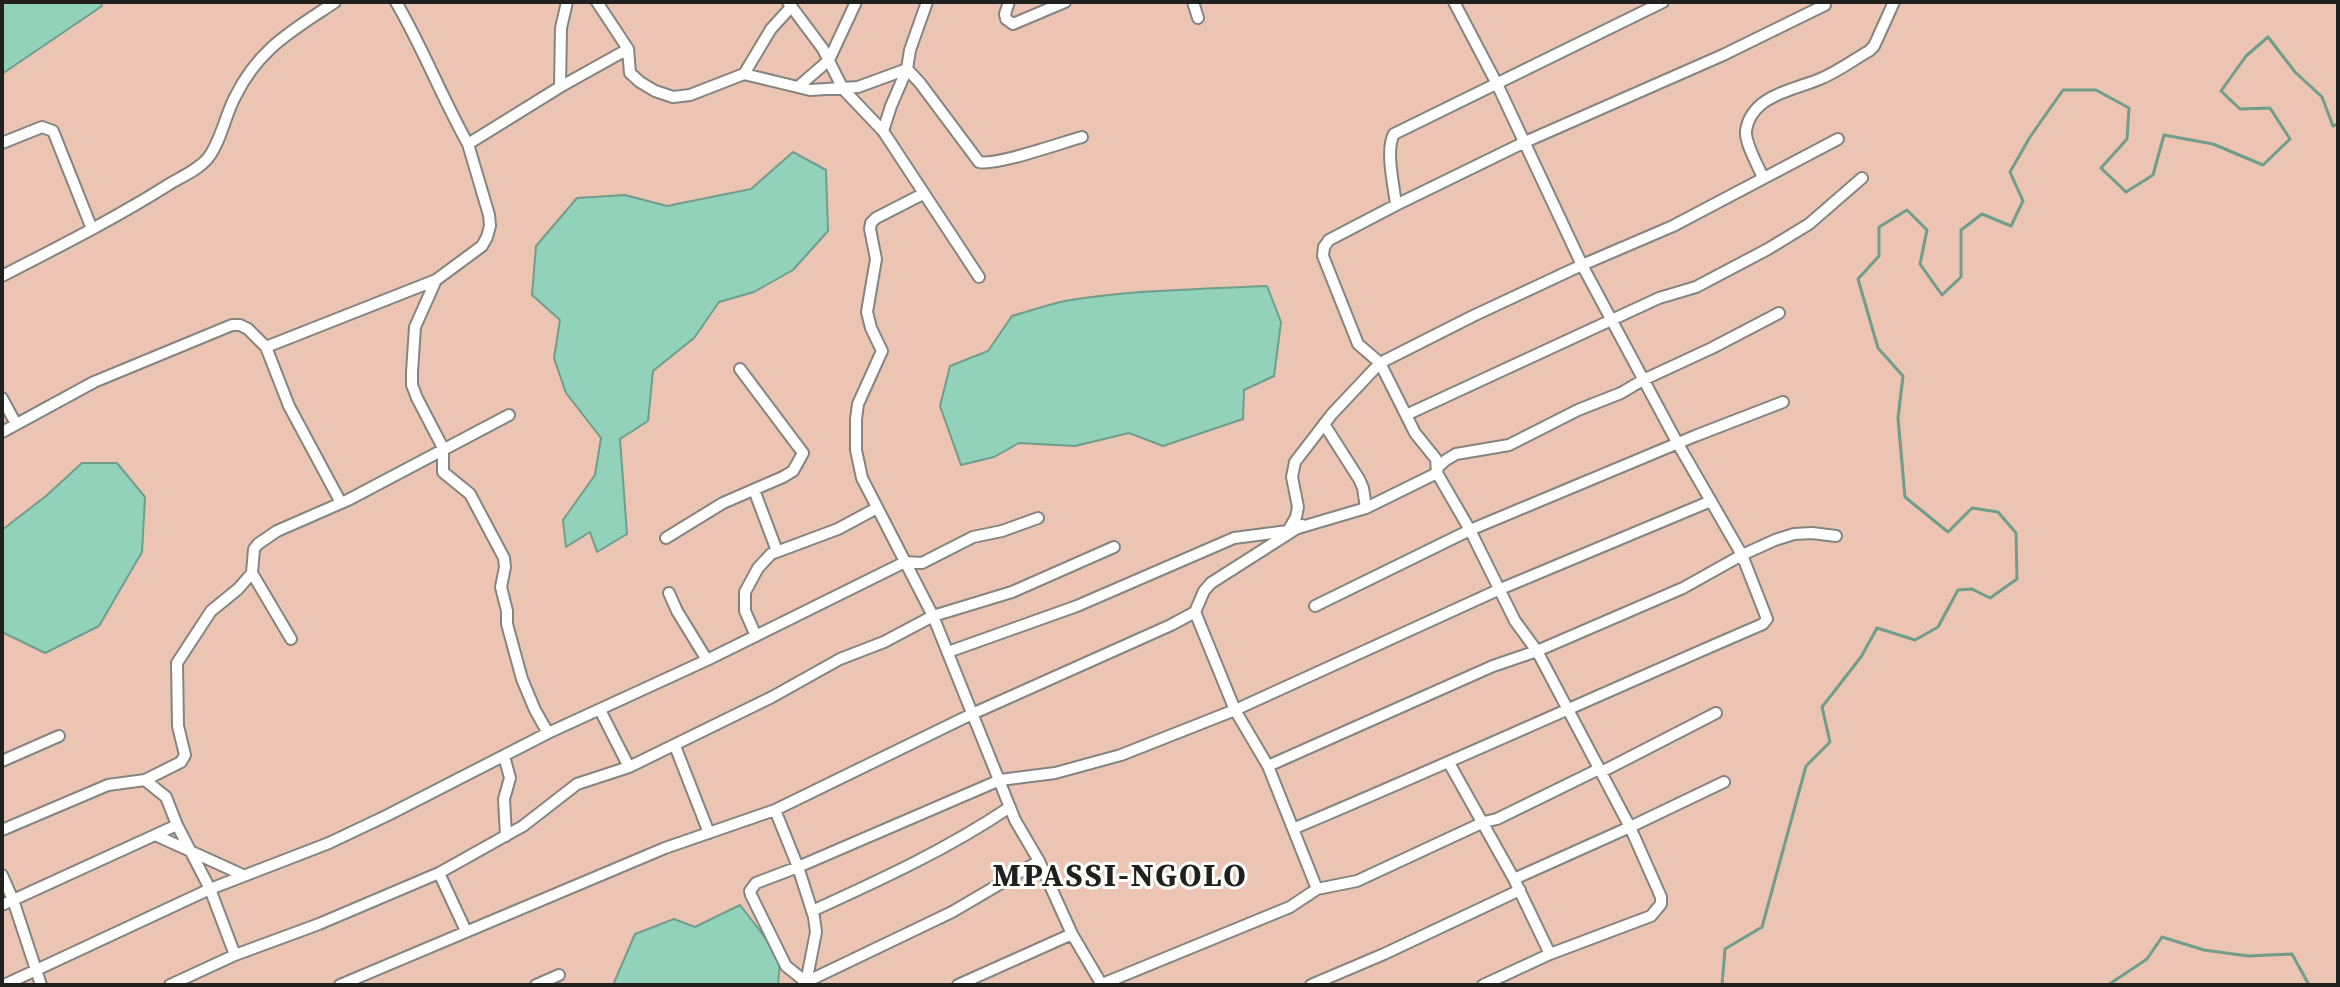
<!DOCTYPE html>
<style>
body{margin:0}
#map{position:relative;width:2340px;height:987px;overflow:hidden;background:#f0f0e9;font-family:"Source Serif 4",serif}
canvas{display:block}
.frame{position:absolute;inset:0;border:4px solid #20201e;pointer-events:none}
</style>
<div id="map">
<canvas width="2340" height="987"></canvas>
<div class="frame"></div>
</div>
<script>
const c = document.querySelector('canvas').getContext('2d');
c.lineJoin = 'round';
function fillPath(path, color) {
  c.fillStyle = color;
  c.fill(path, 'evenodd');
}
function trace(path, color, width, dash) {
  c.strokeStyle = color;
  c.lineWidth = width;
  c.lineCap = dash ? 'butt' : 'round';
  c.setLineDash(dash || []);
  c.stroke(path);
}
function label(font, color, halo, rows, align = 'center') {
  c.font = font + ' "Source Serif 4",serif';
  c.lineWidth = 6;
  c.setLineDash([]);
  c.textBaseline = 'middle';
  c.strokeStyle = halo;
  c.fillStyle = color;
  for (const [text, x, y, turn = 0] of rows) {
    c.save();
    c.translate(x, y);
    c.rotate((+turn || 0) * Math.PI / 180);
    c.textAlign = isNaN(turn) ? turn : align;
    if (halo) c.strokeText(text, 0, 0);
    c.fillText(text, 0, 0);
    c.restore();
  }
}
fillPath(new Path2D(`
 M2,2H2338V985H2Z`), '#ebc4b4');
const water = new Path2D(`
 M2,2H101L102,6L2,74Z
 M793,152L826,170L828,231L793,270L754,292L719,302L694,338L653,371L648,421L620,439L627,534L597,552L590,532L566,547L563,520L595,475L601,438L566,393L554,358L560,320L532,295L536,246L577,198L625,195L667,206L751,189Z
 M1267,286L1281,322L1274,376L1244,390L1243,419L1163,446L1129,433L1075,446L1019,443L994,457L961,465L940,406L950,366L988,351L1012,316C1029,311 1047,305 1065,301C1131,290 1200,289 1267,286Z
 M82,463H117L145,497L142,552L99,626L45,653L2,632V530L46,496Z
 M740,905L761,932L780,961L778,985H613L635,934L674,919L695,927Z`);
fillPath(water, '#92d2bb');
trace(water, '#709d8c', 2);
trace(new Path2D(`
 M1722,985L1725,949L1762,927L1806,766L1830,742L1822,707L1861,657L1877,628L1915,640L1938,627L1958,590L1972,589L1990,598L2017,579L2016,533L1998,512L1972,508L1948,532L1905,497L1898,418L1903,376L1878,348L1858,279L1879,256V227L1907,210L1927,230L1920,264L1942,295L1961,277V230L1982,214L2011,226L2023,201L2010,172L2030,137L2063,90H2096L2129,108L2127,139L2101,168L2126,192L2153,175L2164,135L2213,144L2263,165L2290,139L2270,108L2240,109L2221,91L2246,56L2268,37L2295,72L2322,97L2333,126L2338,124
 M2108,985L2147,959L2162,937L2204,950L2248,956L2292,954L2309,985`), '#709d8c', 3);
const minor = new Path2D(`
 M396,2C423,48 442,98 468,144
 M597,2L628,49
 M788,2L823,49L843,89L883,131L979,277
 M1009,2L1005,14L1006,19L1013,24L1065,2
 M1193,2L1198,18
 M744,74L771,29L791,7
 M560,87L628,49L630,73L640,82L655,91L673,97L690,95L744,74L810,90L858,87L907,69L920,83L979,162C997,166 1060,143 1082,137
 M798,87L829,60L856,2
 M883,131L891,106L907,69L910,50L927,2
 M2,143L42,127L53,131L92,229
 M1763,178C1758,165 1745,144 1746,131C1751,95 1794,90 1820,79C1837,72 1853,60 1869,51L1874,46L1894,2
 M923,194L876,218L871,223L870,229L876,259L867,312L871,328L882,351L858,404L856,419V450L862,478L933,616L1015,820L1039,861L1072,934L1102,985
 M1396,205L1525,142L1723,55L1825,5
 M2,276C58,247 114,219 168,185C181,177 198,170 208,158C221,141 225,116 235,97C259,48 292,31 335,2
 M436,280L415,327L412,372V385L417,398L443,448V472L470,494L504,558L505,567L501,587L507,611V624L522,679L535,710L548,733
 M266,347L436,280L482,246L487,237L490,226L489,215L468,144L560,87L561,28L567,2
 M2,398L16,424
 M1406,415L1659,298L1696,287L1768,249L1809,224L1862,178
 M1324,424L1359,479L1363,488L1366,508
 M2,432L94,382L232,325H240L248,329L266,347L289,406L340,501
 M754,490L777,551
 M1288,531L1296,517L1298,507L1292,477L1295,462L1332,414L1380,363L1473,316L1582,265L1673,226L1838,139
 M666,538L723,503L783,477L793,471L803,453L740,369
 M669,593L677,611L707,660
 M1315,606L1470,530L1695,436L1783,402
 M1195,612L1235,710L1268,766
 M756,636L745,611V592L758,568L771,554L838,529L877,508
 M291,639L252,573L254,549L258,544L277,531L348,500L509,415
 M948,652L1077,606L1234,538L1288,531L1366,508L1437,473L1438,467L1446,460L1456,454L1509,445L1578,410L1621,393L1643,380L1712,348L1779,313
 M600,710L629,767
 M675,746L709,833
 M504,756L510,778L504,799L506,836
 M2,761L59,736
 M1449,763L1514,879L1550,954
 M145,780L166,797L177,825L210,889L235,955
 M775,810L798,867L814,917L816,932L806,983
 M1295,828C1452,762 1607,691 1763,624L1767,619L1742,555L1678,444L1582,265L1497,84L1454,2
 M2,830L108,785L145,780L181,762L185,755L178,726L177,663L211,611L238,589L252,573
 M155,835L243,875
 M439,873L466,931
 M2,875L13,900L41,985
 M1514,879L1630,827L1724,782
 M1317,889L1268,766L1493,666L1537,651L1683,588L1742,555L1775,540L1794,534L1812,533L1836,536
 M2,905L177,825
 M812,911C880,880 948,849 1010,807
 M806,982L786,966L751,895L750,891L756,883L798,867L1000,780L1055,773L1121,755L1235,710L1498,590L1711,501
 M806,982L952,912L1039,861
 M4,985L210,889L329,843L388,815L548,733L707,660L905,562L922,563L973,537L1002,531L1038,518
 M170,985L235,955L319,924L439,873L523,826L577,784L629,767L772,697L840,659L884,642L933,616L1012,592L1114,547
 M340,985L665,848L775,810L972,714L1171,625L1195,612L1204,591L1211,583L1302,525
 M536,985L559,975
 M958,985L1072,934
 M1100,985L1290,907L1317,889L1357,881L1484,822L1497,819L1599,769L1603,771L1613,766L1716,713
 M1311,985L1384,954L1520,890
 M1483,985L1550,954L1651,916L1661,904V897L1630,827L1537,651L1515,621L1470,530L1437,473L1436,459L1415,433L1380,363L1358,344L1323,256L1324,247L1329,240L1396,205C1394,186 1385,150 1394,134L1663,2`);
trace(minor, '#85857f', 14);
trace(minor, '#fff', 10);
c.letterSpacing = '2px';
label('bold 32px', '#20201e', '#fffffe', [
 ["MPASSI-NGOLO",1120,878]
]);
c.letterSpacing = '0px';
</script>
